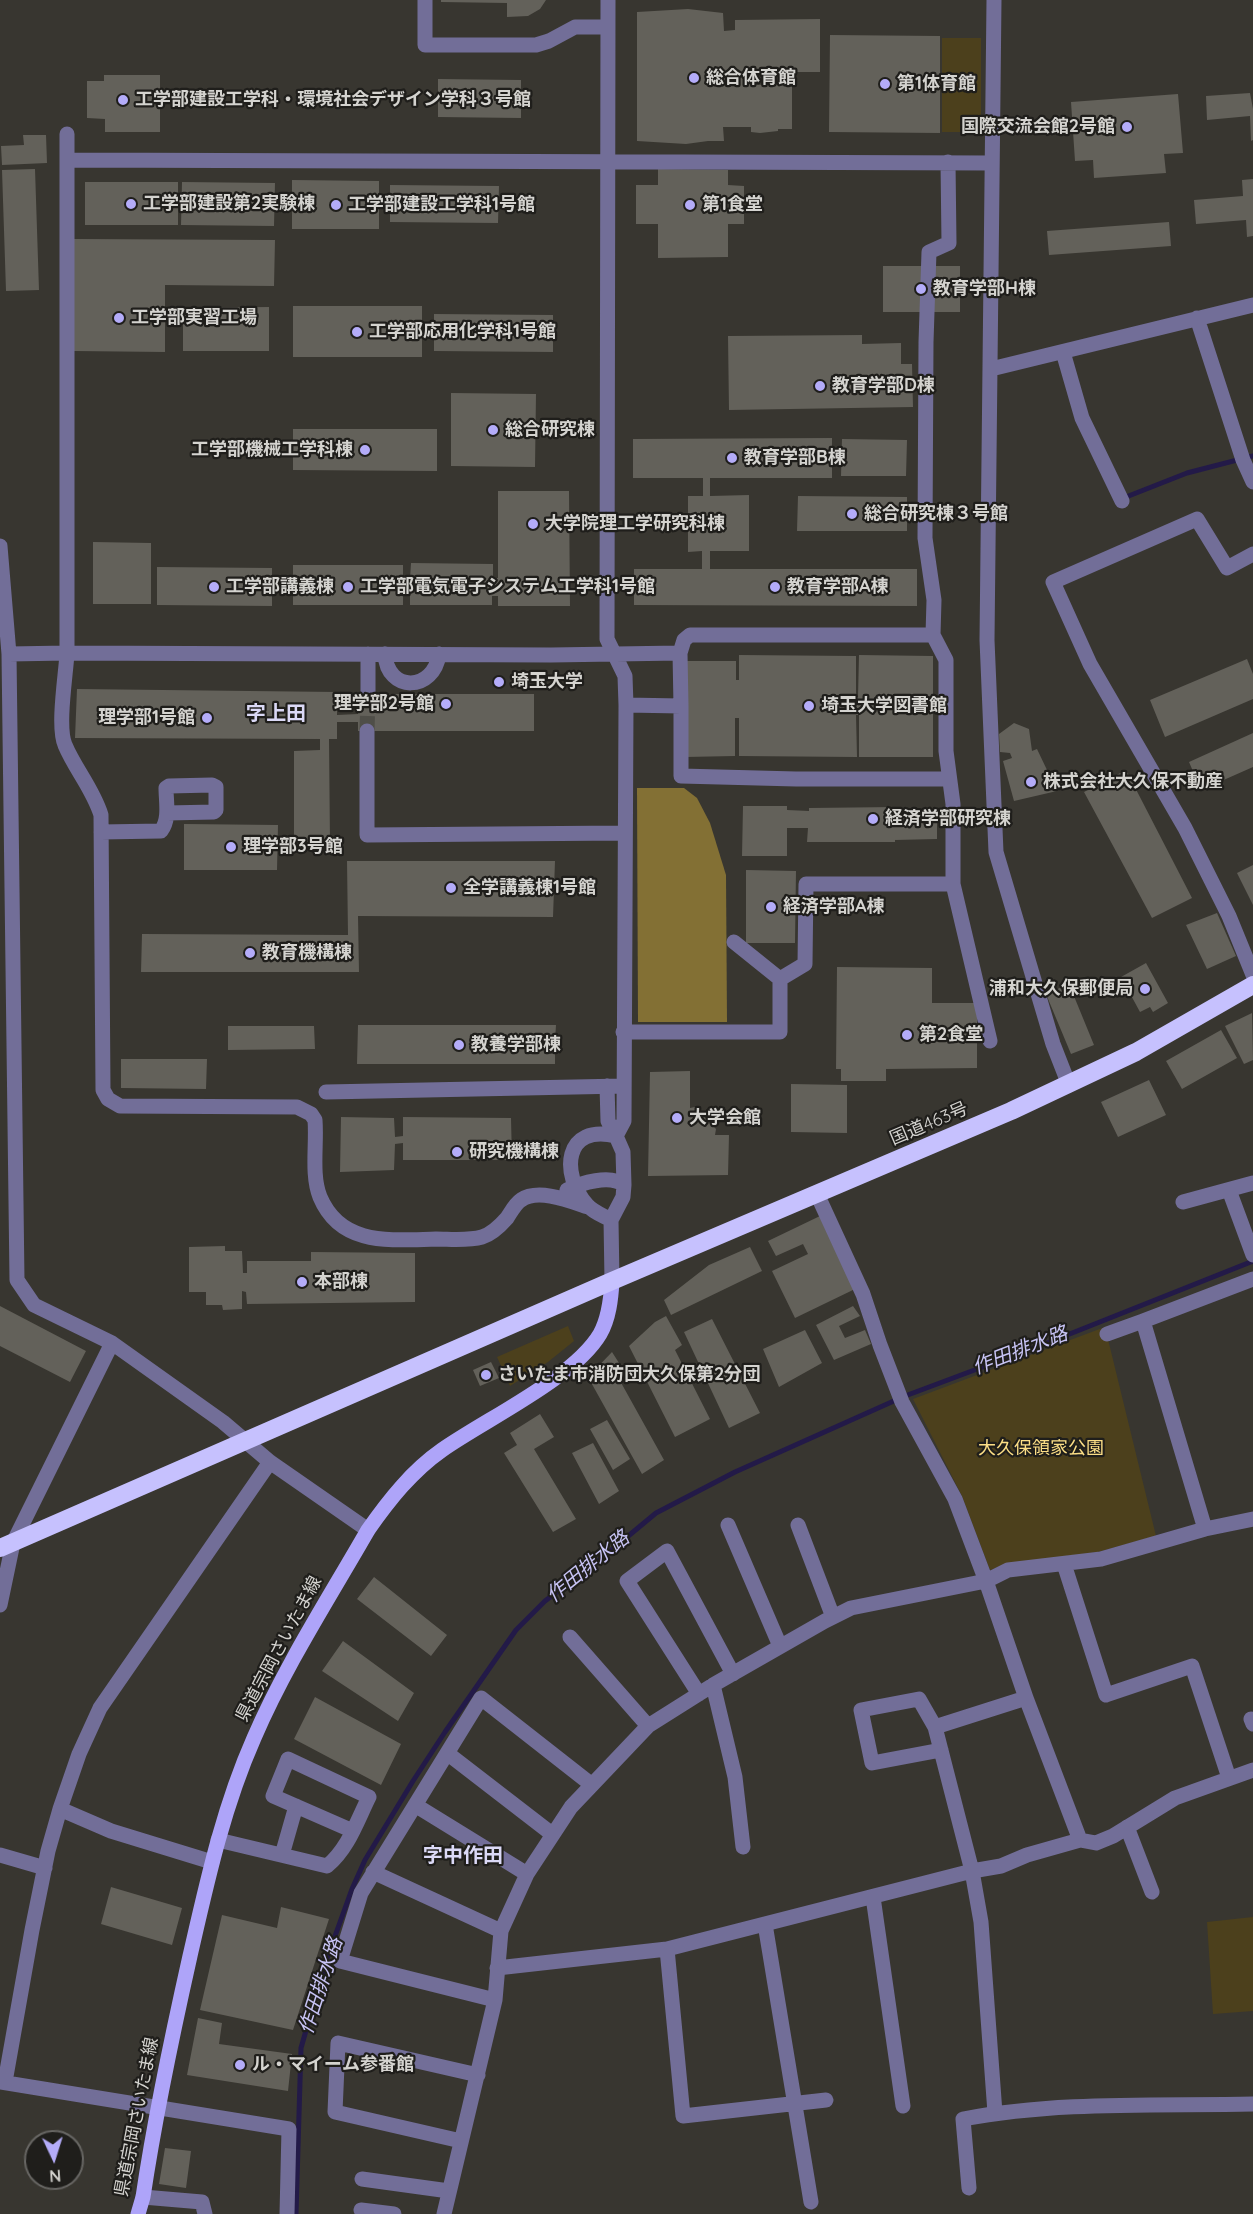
<!DOCTYPE html>
<meta charset="utf-8">
<style>
body{margin:0}
#map{position:relative;width:1253px;height:2214px;overflow:hidden;background:#383630;font-family:Quicksand,sans-serif}
canvas{display:block}
.north{position:absolute;left:24px;top:2130px;width:60px;height:60px;box-sizing:border-box;background:#1f1e1b;border:2px solid #676663;border-radius:50%;rotate:176deg;font-size:16px;font-weight:700;line-height:24px;text-align:center;color:#d4d3cf}
.north::after{content:'';display:block;margin:auto;width:21px;height:27px;background:#b4acf9;clip-path:polygon(50% 0,100% 100%,50% 72%,0 100%)}
</style>
<div id="map">
<canvas width="1253" height="2214"></canvas>
<div class="north">N</div>
</div>
<script>
const c = document.querySelector('canvas').getContext('2d');
c.lineJoin = 'round';
function fillPath(path, color) {
  c.fillStyle = color;
  c.fill(path, 'evenodd');
}
function trace(path, color, width, dash) {
  c.strokeStyle = color;
  c.lineWidth = width;
  c.lineCap = dash ? 'butt' : 'round';
  c.setLineDash(dash || []);
  c.stroke(path);
}
function label(font, color, halo, rows, align = 'center') {
  c.font = font + ' Quicksand,"Noto Sans JP",sans-serif';
  c.lineWidth = 4.5;
  c.setLineDash([]);
  c.textBaseline = 'middle';
  c.strokeStyle = halo;
  c.fillStyle = color;
  for (const [text, x, y, turn = 0] of rows) {
    c.save();
    c.translate(x, y);
    c.rotate((+turn || 0) * Math.PI / 180);
    c.textAlign = isNaN(turn) ? turn : align;
    if (halo) c.strokeText(text, 0, 0);
    c.fillText(text, 0, 0);
    c.restore();
  }
}
fillPath(new Path2D(`
 M942,38H981V132H942Z
 M568,1326L574,1341L548,1362L510,1386L497,1357Z
 M1105,1327L1156,1536L1098,1552L1007,1564L990,1570L962,1496L913,1399Z
 M1253,1917V2011L1213,2014L1207,1922Z`), '#4c401c');
fillPath(new Path2D(`
 M637,788H684L697,798L710,823L726,875L727,1022H638Z`), '#837034');
trace(new Path2D(`
 M1126,497L1187,473L1253,456
 M296,2214L301,2048L326,1961L352,1889L365,1860L413,1781L445,1732L516,1630L545,1601L603,1557L656,1513L735,1472L905,1396L1052,1341L1253,1261`), '#231a48', 5);
fillPath(new Path2D(`
 M441,0H546L540,9L528,16L507,17V3L441,2Z
 M688,9L723,13L724,31L735,30V20L820,19V72H751V85L792,84V129H778V131L760,133L751,132V127H723L724,141H708L686,144L637,141V12Z
 M830,35L940,36V133L829,132Z
 M104,75H160V132H105V119L87,118V81H104Z
 M438,79L521,80V118L438,117Z
 M1250,93L1253,109V140L1251,141L1250,116L1207,120L1206,96Z
 M1178,94L1183,153L1164,154L1166,173L1094,178L1093,160L1075,161L1071,102Z
 M23,135H46L47,163L2,165L1,146L24,145Z
 M35,169L39,290L6,291L2,170Z
 M658,169L728,170V185L744,186V224H728V257L658,258V224H636V185H658Z
 M1253,179V236L1247,237L1246,220L1196,224L1194,200L1243,196L1242,180Z
 M292,180L379,181V229H292Z
 M85,182H178V225H85Z
 M182,182L275,183L274,226L181,225Z
 M390,185L499,186L498,223L390,222Z
 M1169,222L1171,246L1049,255L1047,231Z
 M74,239L275,240L274,286L165,285V352L74,351Z
 M883,266H960V312H883Z
 M293,306H422V357H293Z
 M269,307V351H183V308Z
 M434,314L553,315V352L434,351Z
 M862,335V344L901,343V364H912L913,407L729,410L728,336Z
 M451,393L536,394L535,467L451,466Z
 M293,429H437V471L293,470Z
 M832,438V478H710V496L749,495V551H710V569H917V606L634,605V569H702V551L688,552V496H703V478H633V439Z
 M842,439L907,440L906,476H841Z
 M498,491H569L570,606H498V596H492V605H410V595H403V605H293V565H403V579H410L411,563L493,564V578H498Z
 M798,496L907,497V531H797Z
 M93,542L151,543V604H93Z
 M157,567L272,568V606L157,605Z
 M739,655L856,656V697H858L859,655L933,656V757H859V715H856L857,757L739,756V718H735V756L685,757V661H736V680H739Z
 M1247,659L1253,674V699L1165,737L1150,700Z
 M77,689L337,692V715L358,714L359,694H534V731H358V722H337V739H329L330,843H294V751L320,750V739L75,738Z
 M1014,723L1029,729L1032,751L1037,749L1057,791L1014,801L1003,761L1012,758L1010,753L1000,752L999,734Z
 M1253,733V767L1201,790L1189,762Z
 M1126,770L1192,898L1152,918L1084,792Z
 M743,806H787V810L809,811V808L896,807L895,810L937,811V839L895,840V842H807L808,828H787V856H742Z
 M184,824L278,825L277,870H184Z
 M347,861H555L553,917L358,916L359,972H141L142,934L348,935Z
 M1253,865V905L1237,873Z
 M746,870L796,871L795,943H746Z
 M1217,913L1236,956L1207,969L1186,925Z
 M1146,963L1168,1003L1153,1012L1150,1007L1140,1012L1121,977Z
 M837,967L932,968V1003H977V1068L886,1069V1081H841V1069H836Z
 M1069,984L1094,1045L1071,1054L1046,994Z
 M1252,1013L1253,1060L1244,1064L1225,1026Z
 M358,1025H556L555,1041L560,1042V1049H555V1064H357Z
 M228,1026H314L315,1049L228,1050Z
 M1221,1030L1237,1058L1182,1089L1166,1061Z
 M121,1059H207L206,1089L121,1088Z
 M690,1071V1108L695,1107L716,1129L715,1135H729L728,1175L648,1176L650,1072Z
 M1149,1080L1166,1115L1118,1137L1101,1102Z
 M791,1084L847,1085V1133L791,1132Z
 M341,1117L394,1118L395,1137L403,1136V1117L511,1118L512,1160H403V1143L395,1144L394,1170L340,1172Z
 M820,1216L855,1289L795,1318L772,1271L808,1254L803,1244L776,1256L768,1241Z
 M225,1246V1251H242L243,1273H247V1261H311V1252L415,1253V1302L247,1304L246,1292L242,1291V1309L223,1310L222,1305H206V1292H189V1247Z
 M750,1247L762,1271L671,1315L664,1300L709,1265Z
 M0,1306L86,1351L70,1382L0,1346Z
 M853,1306L860,1316L839,1326L845,1338L865,1330L871,1344L834,1360L816,1325Z
 M666,1316L682,1345L675,1350L710,1419L675,1437L629,1346L655,1322Z
 M712,1319L760,1413L729,1428L684,1332Z
 M805,1330L822,1363L779,1387L763,1349Z
 M612,1352L626,1374L619,1379L664,1460L642,1474L588,1377Z
 M491,1362L499,1378L480,1386L473,1370Z
 M540,1414L554,1437L534,1449L576,1519L553,1532L504,1453L517,1445L510,1433Z
 M607,1420L630,1459L613,1470L590,1429Z
 M593,1443L619,1491L599,1504L572,1453Z
 M374,1577L447,1635L431,1656L357,1599Z
 M343,1641L414,1693L398,1721L322,1671Z
 M315,1697L401,1744L381,1785L294,1739Z
 M111,1887L182,1908L172,1945L101,1924Z
 M281,1907L329,1919L293,2030L200,2010L222,1915L277,1928Z
 M198,2018L222,2023L219,2044L292,2054L288,2091L187,2075Z
 M165,2148L191,2151L186,2188L159,2184Z`), '#63615a');
trace(new Path2D(`
 M367,731L368,694`), '#4f4e48', 15, [15, 8]);
trace(new Path2D(`
 M425,0V45H536L549,41L575,27H607
 M608,0L607,639L625,676L626,705L624,1121L616,1136
 M994,0L987,640L996,852L1053,1044L1069,1085
 M68,160L992,163
 M948,162L949,243L929,252L926,342L925,538L934,600L933,635L946,660V751L953,804V884
 M1197,318L1243,460L1253,482
 M1063,352L1082,418L1122,501
 M991,369L1253,305
 M0,546L9,654L17,1280L34,1305L112,1343L223,1422L270,1462L368,1530
 M1253,554L1227,568L1197,519L1053,582L1090,664L1185,828L1229,916L1253,975
 M9,654L67,653V134
 M385,654C387,693 434,692 439,654
 M368,694V654
 M626,705L681,706L680,653
 M681,706V776L796,779H948
 M367,731V835L625,833
 M101,832L161,831C170,819 166,802 166,788L169,786L212,785L216,787V810L214,812L167,813
 M734,942L780,979L805,964L806,884H953L990,1041
 M623,1032H780V979
 M607,1086L608,1121L616,1136
 M326,1092L624,1086
 M567,1190C581,1183 610,1174 624,1185
 M1229,1190L1253,1255
 M1183,1202L1253,1183
 M588,1207C570,1201 538,1188 521,1200C515,1204 511,1212 507,1218C500,1226 492,1234 482,1237C468,1241 450,1239 436,1239C392,1240 341,1247 320,1197C311,1175 317,1144 315,1120L311,1114L297,1107L120,1106L108,1099L103,1090L101,815C93,789 75,769 65,745C57,727 66,674 67,653L551,655L680,653L684,640L690,635H933
 M611,1220C604,1216 593,1212 587,1205C560,1174 564,1123 616,1136L623,1152L624,1185L623,1197L611,1220L612,1281
 M1107,1334L1143,1321
 M728,1525L780,1646
 M798,1525L833,1617
 M1205,1529L1143,1321L1253,1279
 M1064,1564L1106,1695L1192,1666L1229,1778
 M0,1605L13,1543L112,1343
 M570,1637L648,1726
 M713,1685L735,1777L743,1847
 M699,1694L627,1581L667,1551L733,1674
 M1251,1719L1253,1724
 M935,1727L919,1699L861,1710L872,1763L941,1750
 M447,1753L552,1834
 M415,1805L527,1874
 M60,1809L111,1831L212,1862
 M1127,1827L1152,1892
 M218,1840L327,1866C348,1849 357,1821 369,1797L288,1759L273,1796L353,1831
 M1080,1840L1096,1843L1113,1836L1175,1798L1253,1770
 M0,1855L45,1868
 M282,1855L296,1806
 M373,1872L501,1931
 M873,1897L903,2106
 M765,1924L811,2202
 M667,1949L683,2116L826,2100
 M497,1968L667,1949L972,1871L1001,1866L1027,1855L1080,1840L1026,1698L986,1581L1008,1570L1101,1559L1205,1529L1253,1519
 M495,2000L340,1961L361,1893L481,1698L592,1785
 M0,2082L289,2129L287,2214
 M5,2082L32,1930L48,1851L60,1809L79,1754L100,1708L270,1462
 M995,2113L981,1922L972,1871L935,1727L1026,1698
 M461,2141L335,2112L338,2043L478,2075
 M362,2179L449,2191
 M969,2188L963,2119C1058,2101 1157,2106 1253,2104
 M143,2197L202,2202L205,2214
 M361,2210L394,2214
 M444,2214L495,2000L501,1931L527,1874L571,1807L648,1726L713,1685L825,1621L851,1608L986,1581L955,1499L902,1402L880,1345L863,1294L817,1194`), '#726e98', 15);
trace(new Path2D(`
 M138,2214L143,2197C155,2116 172,2036 190,1956C207,1882 223,1808 254,1738C285,1666 329,1598 368,1530C389,1500 412,1471 442,1450C486,1419 574,1378 600,1334C609,1318 611,1299 612,1281`), '#aea4f9', 15);
trace(new Path2D(`
 M0,1548L612,1281L1011,1111L1136,1052L1253,985`), '#c6c1fe', 18);
for (const [x, y, r, color] of [
 [694,78,6,"#b4acf9"],
 [885,84,6,"#b4acf9"],
 [123,100,6,"#b4acf9"],
 [1127,127,6,"#b4acf9"],
 [131,204,6,"#b4acf9"],
 [336,205,6,"#b4acf9"],
 [690,205,6,"#b4acf9"],
 [921,289,6,"#b4acf9"],
 [119,318,6,"#b4acf9"],
 [357,332,6,"#b4acf9"],
 [820,386,6,"#b4acf9"],
 [493,430,6,"#b4acf9"],
 [365,450,6,"#b4acf9"],
 [732,458,6,"#b4acf9"],
 [852,514,6,"#b4acf9"],
 [533,524,6,"#b4acf9"],
 [214,587,6,"#b4acf9"],
 [348,587,6,"#b4acf9"],
 [775,587,6,"#b4acf9"],
 [499,682,6,"#b4acf9"],
 [446,704,6,"#b4acf9"],
 [809,706,6,"#b4acf9"],
 [207,718,6,"#b4acf9"],
 [1031,782,6,"#b4acf9"],
 [873,819,6,"#b4acf9"],
 [231,847,6,"#b4acf9"],
 [451,888,6,"#b4acf9"],
 [771,907,6,"#b4acf9"],
 [250,953,6,"#b4acf9"],
 [1145,989,6,"#b4acf9"],
 [907,1035,6,"#b4acf9"],
 [459,1045,6,"#b4acf9"],
 [677,1118,6,"#b4acf9"],
 [457,1152,6,"#b4acf9"],
 [302,1282,6,"#b4acf9"],
 [486,1375,6,"#b4acf9"],
 [240,2065,6,"#b4acf9"]
]) {
  const dot = new Path2D();
  dot.arc(x, y, r, 0, 2 * Math.PI);
  c.fillStyle = color;
  c.fill(dot);
  trace(dot, '#1f1e1b', 2);
}
label('bold 18px', '#d4d3cf', '#1f1e1b', [
 ["総合体育館",706,78],
 ["第1体育館",897,84],
 ["工学部建設工学科・環境社会デザイン学科３号館",135,100],
 ["国際交流会館2号館",1115,127,"right"],
 ["工学部建設第2実験棟",143,204],
 ["工学部建設工学科1号館",348,205],
 ["第1食堂",702,205],
 ["教育学部H棟",933,289],
 ["工学部実習工場",131,318],
 ["工学部応用化学科1号館",369,332],
 ["教育学部D棟",832,386],
 ["総合研究棟",505,430],
 ["工学部機械工学科棟",353,450,"right"],
 ["教育学部B棟",744,458],
 ["総合研究棟３号館",864,514],
 ["大学院理工学研究科棟",545,524],
 ["工学部講義棟",226,587],
 ["工学部電気電子システム工学科1号館",360,587],
 ["教育学部A棟",787,587],
 ["埼玉大学",511,682],
 ["理学部2号館",434,704,"right"],
 ["埼玉大学図書館",821,706],
 ["理学部1号館",195,718,"right"],
 ["株式会社大久保不動産",1043,782],
 ["経済学部研究棟",885,819],
 ["理学部3号館",243,847],
 ["全学講義棟1号館",463,888],
 ["経済学部A棟",783,907],
 ["教育機構棟",262,953],
 ["浦和大久保郵便局",1133,989,"right"],
 ["第2食堂",919,1035],
 ["教養学部棟",471,1045],
 ["大学会館",689,1118],
 ["研究機構棟",469,1152],
 ["本部棟",314,1282],
 ["さいたま市消防団大久保第2分団",498,1375],
 ["ル・マイーム参番館",252,2065]
], 'left');
label('18px', '#d4d3cf', '#1f1e1b', [
 ["国道463号",929,1124,-23],
 ["県道宗岡さいたま線",279,1649,-62],
 ["県道宗岡さいたま線",137,2117,-79]
]);
label('18px', '#fbde86', '#1f1e1b', [
 ["大久保領家公園",1041,1449]
]);
label('bold 20px', '#dbd9f6', '#1f1e1b', [
 ["字上田",276,714],
 ["字中作田",463,1856]
]);
label('italic 20px', '#c7c3f4', '#1f1e1b', [
 ["作田排水路",1020,1351,-21],
 ["作田排水路",588,1567,-39],
 ["作田排水路",321,1986,-72]
]);
</script>
